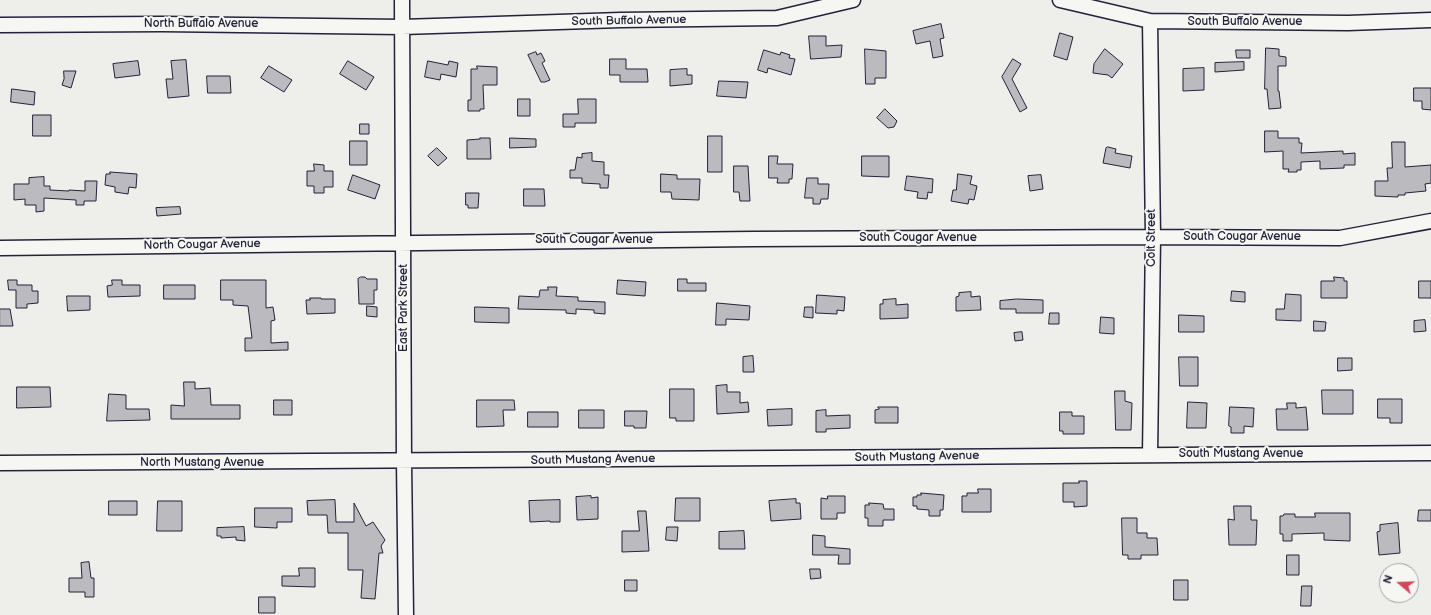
<!DOCTYPE html>
<style>
body{margin:0}
#map{position:relative;width:1431px;height:615px;overflow:hidden;background:#eeeeeb;font-family:"Balsamiq Sans",sans-serif}
canvas{display:block}
.north{position:absolute;left:1379px;top:563px;width:40px;height:40px;box-sizing:border-box;background:#f6f6f2;border:1px solid #a1a1a9;border-radius:50%;rotate:289deg;font-size:11px;font-weight:700;line-height:16px;text-align:center;color:#22223b}
.north::after{content:'';display:block;margin:auto;width:14px;height:18px;background:#d1495b;clip-path:polygon(50% 0,100% 100%,50% 72%,0 100%)}
</style>
<div id="map">
<canvas width="1431" height="615"></canvas>
<div class="north">N</div>
</div>
<script>
const c = document.querySelector('canvas').getContext('2d');
c.lineJoin = 'round';
function fillPath(path, color) {
  c.fillStyle = color;
  c.fill(path, 'evenodd');
}
function trace(path, color, width, dash) {
  c.strokeStyle = color;
  c.lineWidth = width;
  c.lineCap = dash ? 'butt' : 'round';
  c.setLineDash(dash || []);
  c.stroke(path);
}
function label(font, color, halo, rows, align = 'center') {
  c.font = font + ' "Balsamiq Sans",sans-serif';
  c.lineWidth = 4;
  c.setLineDash([]);
  c.textBaseline = 'middle';
  c.strokeStyle = halo;
  c.fillStyle = color;
  for (const [text, x, y, turn = 0] of rows) {
    c.save();
    c.translate(x, y);
    c.rotate((+turn || 0) * Math.PI / 180);
    c.textAlign = isNaN(turn) ? turn : align;
    if (halo) c.strokeText(text, 0, 0);
    c.fillText(text, 0, 0);
    c.restore();
  }
}
const building = new Path2D(`
 M941,24L944,38L940,39L943,56L933,58L930,41L916,44L913,31Z
 M1060,33L1073,37L1067,60L1054,56Z
 M809,36H826V46L842,45L841,57L811,59Z
 M1266,48L1279,49V56L1286,57V66H1278V91H1279L1281,108L1269,109L1267,89H1265Z
 M865,49L886,51V78H875V84H866Z
 M1105,49L1123,64L1112,78L1108,75L1093,73L1094,64Z
 M764,50L780,55L781,52L790,55L789,58L795,59L791,75L768,68L767,73L758,70Z
 M1236,50H1250V58H1237Z
 M536,52L537,55L541,53L545,61L542,63L550,80L545,82H541L528,55Z
 M610,59H626V69H647L648,82H620V75H610Z
 M1013,59L1021,64L1012,79L1027,108L1020,112L1002,77Z
 M186,60L189,96L168,98L166,79H173L171,61Z
 M138,61L140,75L115,78L113,64Z
 M348,61L374,77L366,90L340,74Z
 M428,61L448,65L449,61L458,63L456,77L441,74L440,80L425,77Z
 M1244,62V70L1215,72V63Z
 M269,66L292,80L284,92L261,78Z
 M477,66L497,67V85H483L484,109H480V111H468V100H471V69H477Z
 M1204,68V90L1183,91V69Z
 M687,69V75H692V84L670,86V70Z
 M64,71H76L71,88L62,85L64,79Z
 M207,76H230L231,93H208Z
 M719,81L748,82L746,98L717,96Z
 M1414,88H1431V110L1422,109V101H1414Z
 M12,89L35,92L34,105L11,102Z
 M518,99H530V116H518Z
 M578,99H596V123H575V127H563V114H578Z
 M885,109L897,121L894,127L888,128L877,118Z
 M33,115H51V136H33Z
 M360,124H369V134H360Z
 M1265,131H1278V138H1299V143H1302L1301,153L1343,151V154L1355,153V165H1344V168L1320,169V161L1301,162V170H1297V172H1288L1289,169H1283V151L1265,152Z
 M708,136H722V172H708Z
 M480,138H490L491,159H467V140L480,139Z
 M510,138L536,139V147L510,148Z
 M350,141H367V165H350Z
 M1392,142H1405V167L1431,165V183L1425,184L1426,191L1405,193V195H1398V197L1375,196V181H1388L1387,168H1392Z
 M1108,147L1116,149L1115,153L1132,156L1130,168L1103,163L1106,148Z
 M437,148L447,158L438,166L428,156Z
 M592,153V161L604,162V175H609L608,188H600V184L582,183V178H570V170H575L577,157L582,158V154Z
 M769,156H778L777,164H793L792,179H789V183H777L778,178H769Z
 M862,156H889V177L862,176Z
 M314,164L324,165V171H333V187H324V193H314V186H307V171H314Z
 M734,166H748L750,201H740L739,192H734Z
 M110,172L137,174L136,188L129,187L128,194L115,192V187L105,185L106,174H110Z
 M661,174L677,175V179H700L699,200L672,199L671,192H661Z
 M958,174L972,176L970,184L977,186L974,200L969,199L968,204L951,201L953,190H956Z
 M353,175L380,185L375,199L348,190Z
 M1041,175L1043,189L1030,191L1028,176Z
 M907,176L933,179L932,193L928,192L927,199L917,198L918,192L905,190Z
 M44,177V186H50V190L69,191V190L85,191V181H97L96,201H84V205H76V200L44,198V211L36,212V205H25V199L14,200V184H29V178Z
 M807,178H818V184H829L828,199H821L820,204H813V198H805Z
 M524,189H544L545,206H524Z
 M466,193H479L478,208H468V205H466Z
 M180,207L181,214L157,216L156,208Z
 M361,277H365L367,279H377V290H374V304H359L358,279Z
 M1334,277L1344,278V281H1347V298H1321V281H1334Z
 M678,279H687V283H706V291H678Z
 M8,280H17V285H32V291H38V303L27,304V308H16V290H9Z
 M112,280H122V285H140V296L108,297L107,286L112,285Z
 M221,280H266V308L273,307L275,320L271,321V343L288,342V350L245,351V338H252L248,306L233,305V300H221Z
 M618,280L646,282L645,296L617,294Z
 M1419,281H1431V298H1419Z
 M164,285H195V299H164Z
 M548,287H557L556,296L578,297V301L605,302V314L594,313V310L576,309V314L566,313V310L518,309L519,296L539,297L540,290H548Z
 M1232,291L1245,292V302L1231,301Z
 M971,292V297L980,296L981,310L956,311V297L959,296V293Z
 M1286,294L1301,295V321L1276,320V309H1284Z
 M817,295L845,297L844,311L837,310V314L816,313Z
 M67,296H90V310L68,311Z
 M310,298H321V299H335V313L307,314L306,300H310Z
 M896,299V305L908,304V318L880,319V304H883V300Z
 M1017,299L1043,300V313H1016V309H1000V301Z
 M717,303L750,306L749,320L726,319V325H716Z
 M367,306L377,307V317L367,316Z
 M475,307L509,308V323L475,322Z
 M805,307H813V318L804,317Z
 M0,309H10L13,326H0Z
 M1050,313H1059V324H1049Z
 M1179,315L1204,316V332H1179Z
 M1101,317L1114,318V334L1100,333Z
 M1425,320L1426,331L1414,332V321Z
 M1314,321L1326,322L1325,331H1314Z
 M1022,332L1023,340L1015,341L1014,333Z
 M753,356L754,372H743V357Z
 M1179,357H1198V386H1180Z
 M1338,358H1352V370L1338,371Z
 M184,382H195V389L210,388L211,405H240V419H171V405L184,406Z
 M727,385V392H740V403L748,402L749,412L717,414L716,386Z
 M17,387H50L51,407L17,408Z
 M670,389H694V421H676V418H670Z
 M1322,390H1353V414H1323Z
 M1115,391H1125V401L1132,403L1131,430H1116Z
 M109,394L126,395V409H149L150,420L107,421Z
 M1378,399H1402V423H1390V418H1378Z
 M274,400H292V415H274Z
 M477,400H514L515,410H503L504,426L477,427Z
 M1188,402L1207,403L1206,428H1187Z
 M1287,403H1296V408L1306,407L1308,430H1277L1276,409H1287Z
 M878,407H898V423H875V410L879,409Z
 M1230,407L1254,408L1253,427L1244,426V433H1231V427L1229,426Z
 M792,409V425L768,426L767,410Z
 M579,410H604V428H579Z
 M826,410V416L850,415V428L826,429V432H816V411Z
 M625,411H647L646,428H634V426H625Z
 M528,412H558V427H528Z
 M1060,412H1072V416H1084V434H1063V431H1060Z
 M1079,481H1087V506L1074,507V502H1063V483H1079Z
 M978,489H991V512H962V496H967V493H978Z
 M921,493L944,495L943,510H940V516H929V510L917,509V506H913V497H917V495H921Z
 M591,496V498L598,497V519L577,520L576,497Z
 M828,496H845V513H837V519H821V498L827,499Z
 M676,498H700V521H675Z
 M796,499V503H800L801,519L771,521L769,501Z
 M335,500L336,522H354V503L366,526L373,522L385,540L381,546L383,553H379L375,599L361,598L363,570H348V533H328L327,515H308L307,501Z
 M560,500V522H550V521L530,522L529,501Z
 M109,501H137V515H109Z
 M158,501H182V531H157Z
 M869,503L883,504L884,509H894V520H883V526H868V518H865V505H869Z
 M1234,506H1251V520H1257L1256,545H1229L1228,519L1234,520Z
 M255,508H292V522H277V528L255,527Z
 M1419,510H1431V521H1418Z
 M638,511H646L649,551L622,552V531H639Z
 M1315,513H1350V541L1324,540V533L1292,534V541H1283V534H1280V516H1283L1284,514H1295V517H1315Z
 M1122,518H1137V533H1147V538H1157L1158,555H1141V559H1128V555H1123Z
 M1398,523L1400,553L1379,555L1377,532L1380,531V525Z
 M244,527L245,541L236,540V537L221,538V536H217V528Z
 M667,527H678L677,541L666,540Z
 M744,531L745,549H719V532Z
 M813,535L825,536V547L850,549V564H838L839,555H813Z
 M1287,555H1299V575H1287Z
 M89,562L91,578H94V597H85V592H69V578H82L81,563Z
 M299,568H315V587L282,586V576H299Z
 M810,569H820L821,578L811,579Z
 M625,580H637V591H625Z
 M1174,580H1188V600H1174Z
 M1302,586H1312L1311,606H1301Z
 M259,597H275V613H259Z`);
fillPath(building, '#bbbbbf');
trace(building, '#22223b', 1);
const minor = new Path2D(`
 M402,0L404,462L406,615
 M1060,0L1150,21L1348,23L1431,20
 M0,25L162,24L402,27L621,20L777,18L853,0
 M0,248L753,239L1153,237L1340,238L1431,221
 M1150,455L1153,237L1150,21
 M0,463C477,462 954,456 1431,453`);
trace(minor, '#22223b', 17);
trace(minor, '#f6f6f2', 14);
label('12px', '#22223b', '#f6f6f2', [
 ["South Buffalo Avenue",629,21,-1],
 ["South Buffalo Avenue",1245,22],
 ["North Buffalo Avenue",201,24],
 ["South Cougar Avenue",1242,237],
 ["South Cougar Avenue",918,238],
 ["Colt Street",1152,238,-90],
 ["South Cougar Avenue",594,240],
 ["North Cougar Avenue",202,245,-1],
 ["East Park Street",404,308,-90],
 ["South Mustang Avenue",1241,454],
 ["South Mustang Avenue",917,457,-1],
 ["South Mustang Avenue",593,460,-1],
 ["North Mustang Avenue",202,463]
]);
</script>
